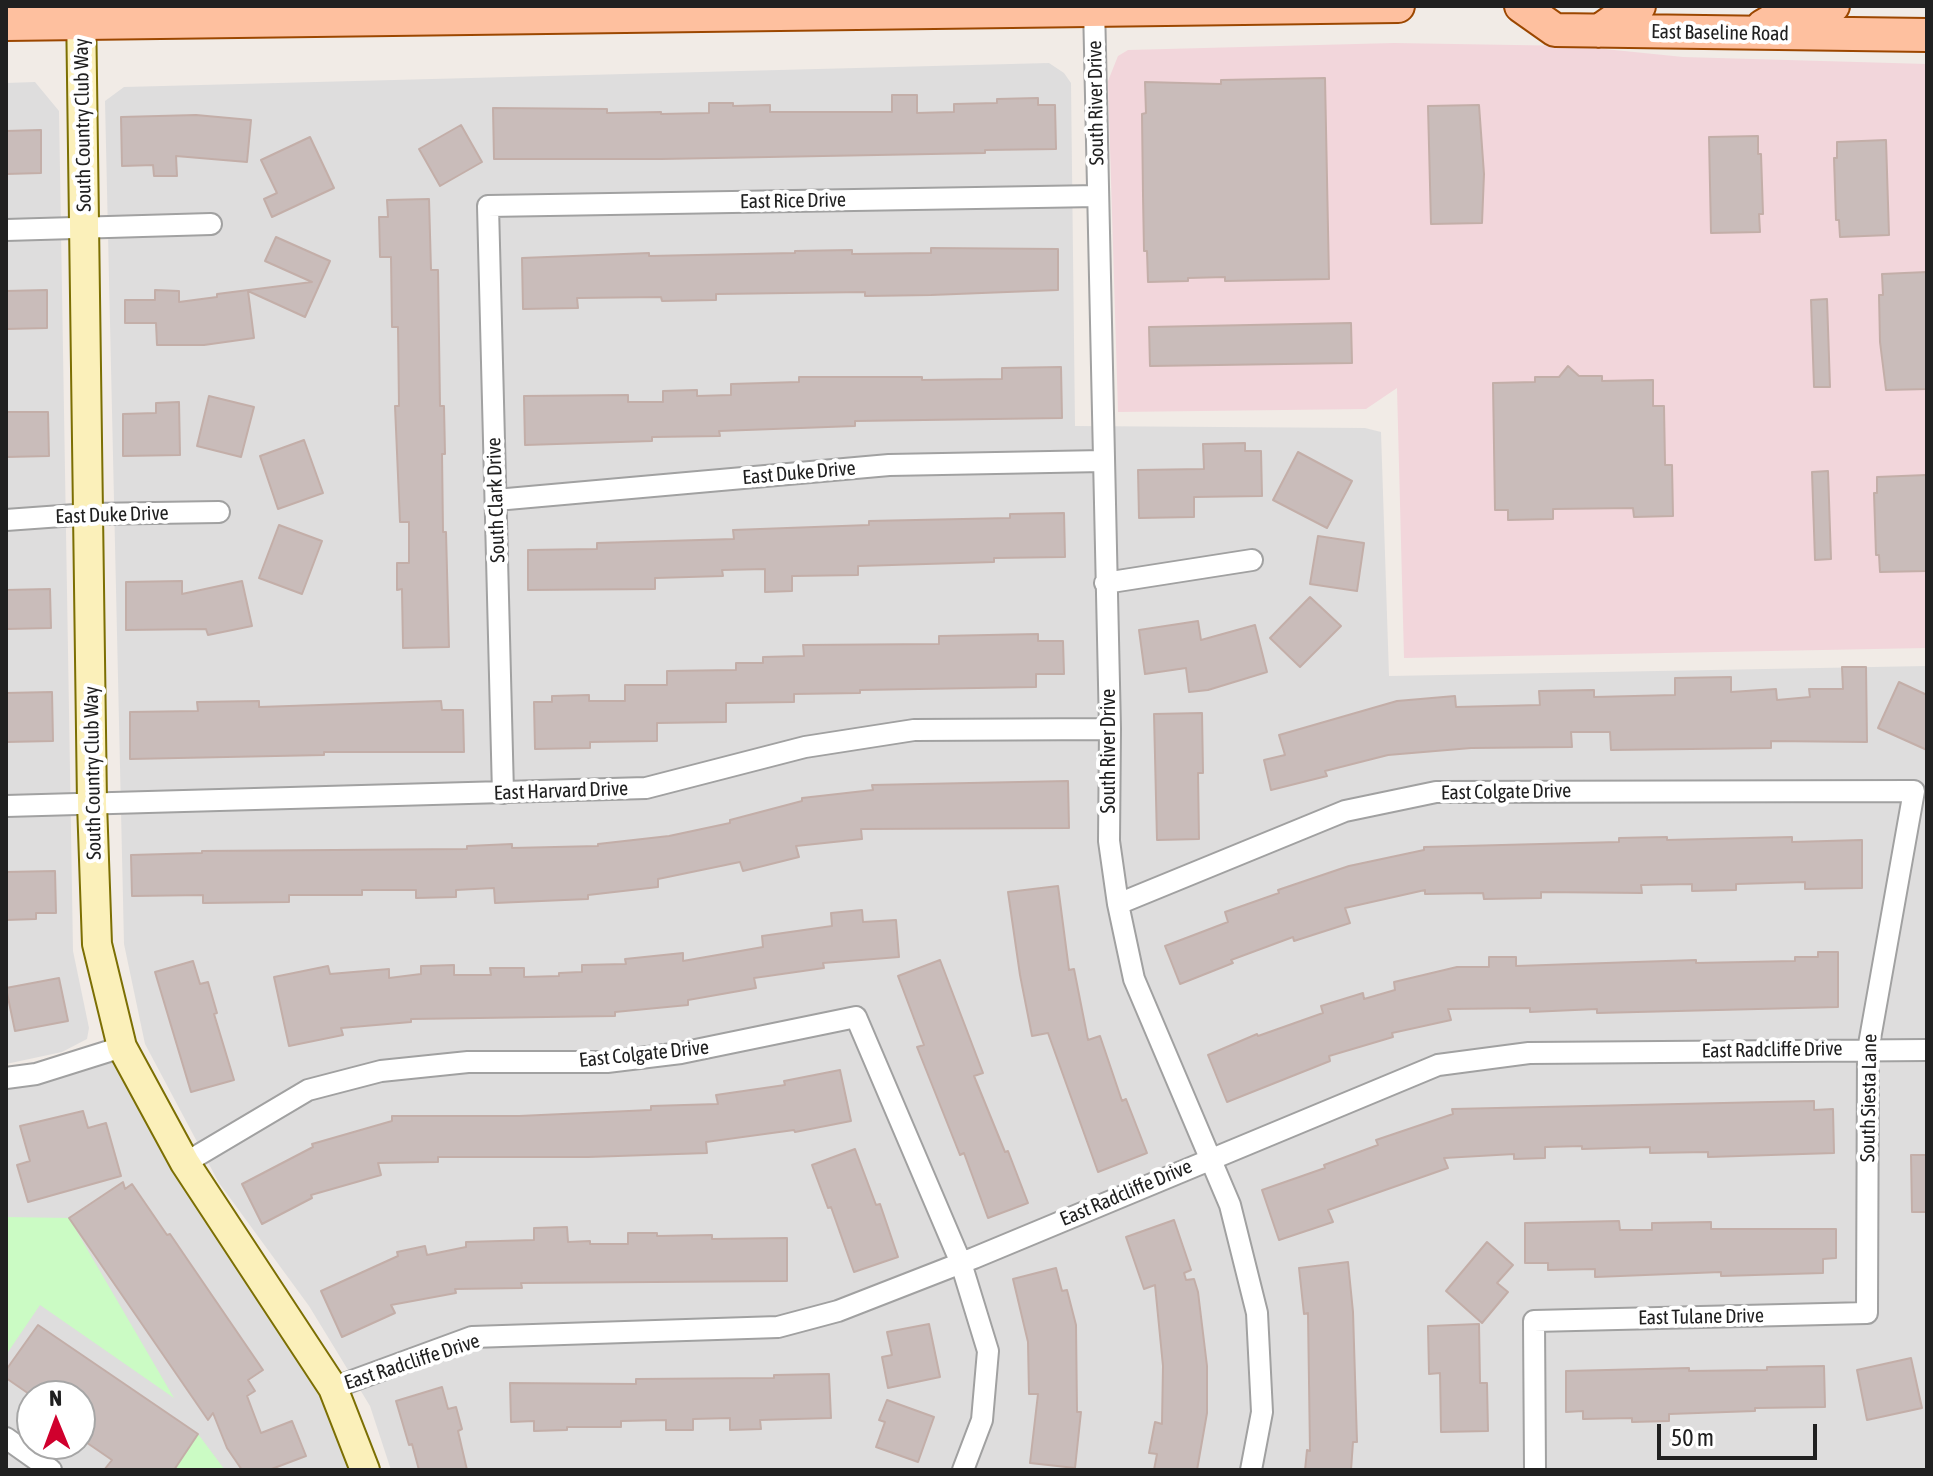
<!DOCTYPE html>
<style>
body{margin:0}
#map{position:relative;width:1933px;height:1476px;overflow:hidden;background:#f1ebe6;font-family:"Asap Condensed",sans-serif}
canvas{display:block}
.frame{position:absolute;inset:0;border:8px solid #202020;pointer-events:none}
.north{position:absolute;left:16px;top:1380px;width:80px;height:80px;box-sizing:border-box;background:#fff;border:2px solid #a6a6a6;border-radius:50%;rotate:359deg;font-size:22px;font-weight:700;line-height:32px;text-align:center;color:#202020}
.north::after{content:'';display:block;margin:auto;width:28px;height:36px;background:#d0002d;clip-path:polygon(50% 0,100% 100%,50% 72%,0 100%)}
.scale{position:absolute;left:1657px;top:1424px;width:160px;height:36px;box-sizing:border-box;border:4px solid #202020;border-top:0;padding-left:10px;font-size:24px;line-height:28px;white-space:nowrap;color:#202020;-webkit-text-stroke:6px #fff;paint-order:stroke}
</style>
<div id="map">
<canvas width="1933" height="1476"></canvas>
<div class="frame"></div>
<div class="north">N</div>
<div class="scale">50 m</div>
</div>
<script>
const c = document.querySelector('canvas').getContext('2d');
c.lineJoin = 'round';
function fillPath(path, color) {
  c.fillStyle = color;
  c.fill(path, 'evenodd');
}
function trace(path, color, width, dash) {
  c.strokeStyle = color;
  c.lineWidth = width;
  c.lineCap = dash ? 'butt' : 'round';
  c.setLineDash(dash || []);
  c.stroke(path);
}
function label(font, color, halo, rows, align = 'center') {
  c.font = font + ' "Asap Condensed",sans-serif';
  c.lineWidth = 8;
  c.setLineDash([]);
  c.textBaseline = 'middle';
  c.strokeStyle = halo;
  c.fillStyle = color;
  for (const [text, x, y, turn = 0] of rows) {
    c.save();
    c.translate(x, y);
    c.rotate((+turn || 0) * Math.PI / 180);
    c.textAlign = isNaN(turn) ? turn : align;
    if (halo) c.strokeText(text, 0, 0);
    c.fillText(text, 0, 0);
    c.restore();
  }
}
fillPath(new Path2D(`
 M1049,63L1064,73L1071,83L1075,426L1365,428L1381,432L1389,676L1927,666V1470H391L370,1406L309,1306L219,1183L145,1044L124,944L105,101L124,87Z
 M35,82L59,111L73,951L89,1028L87,1039L62,1052L6,1064V83Z
 M122,1047L333,1388L365,1470H6V1078ZM32,1396H80V1444H32Z`), '#dedddd');
fillPath(new Path2D(`
 M1394,43L1575,46L1683,57L1927,64V648L1404,658L1397,388L1366,409L1118,412L1108,81L1118,56L1128,50Z`), '#f2d6db');
fillPath(new Path2D(`
 M6,1217L69,1218L174,1398L40,1305L6,1355Z
 M198,1434L225,1470H175Z`), '#cbfbc4');
const building = new Path2D(`
 M1325,78L1329,279L1225,281V277L1188,278V281L1148,282L1147,251H1144L1143,195L1142,114L1146,113L1145,82L1221,84V80Z
 M892,95H917V113L954,112V104L997,103V99L1038,98V105H1055L1056,149L985,150V153L661,159H494L493,108L607,109V113L661,112V114L709,113V103H733V106L770,105V112H892Z
 M1479,105L1484,174L1482,223L1431,224L1428,106Z
 M196,115L251,120L247,162L176,156L177,176H154L153,165L122,166L121,117Z
 M461,125L482,162L440,186L419,149Z
 M41,130V173L6,174V131Z
 M1758,136V154H1761L1763,214H1759L1760,232L1711,233L1709,137Z
 M310,137L334,188L272,217L264,199L277,193L261,160Z
 M1886,140L1889,235L1840,237L1839,220H1836L1834,158H1837V142Z
 M429,199L431,270H438L440,406H444L445,454H442L443,532H446L449,647L403,648L402,589L397,590V563H409V522H400L395,406H399L398,327H392L391,257H380L379,217H388L387,200Z
 M276,237L330,261L305,317L248,291L254,338L204,345H157L156,323H125V300H155V290L179,291V302L217,297V294L312,282L265,261Z
 M931,248L1058,249V290L931,295L865,296V292L716,294V300L662,301L661,297L577,298L578,308L523,309L522,258L649,253V256L795,253V251L852,250V254L931,253Z
 M1927,272V389L1886,390L1880,342L1879,295H1883L1882,274Z
 M47,290V328L6,329V291Z
 M1827,299L1830,387H1814L1811,300Z
 M1351,323L1352,363L1150,366L1149,327Z
 M1568,366L1579,376H1602V381L1653,380V406H1664L1665,465H1672L1673,516L1634,517L1633,508L1553,509V519L1508,520V510H1495L1493,383L1535,382V377H1559Z
 M1061,367L1062,418L855,421V426L719,431L720,436L652,437V441L525,445L524,396L628,395V402H663V391L697,390V396L731,395V384L799,382V377H922V380L1002,379V368Z
 M209,396L254,407L241,457L197,446Z
 M179,402L180,455L123,456V414L156,413V403Z
 M6,412H48L49,456L6,457Z
 M304,440L323,493L278,509L260,456Z
 M1245,443V451H1261L1262,496L1194,497V517L1139,518L1138,470L1204,469L1203,444Z
 M1298,452L1352,481L1327,528L1273,500Z
 M1828,471L1831,559L1815,560L1812,472Z
 M1926,475L1927,571L1880,572L1879,555H1876L1874,493H1877V477Z
 M1064,513L1065,557L994,558V562L858,566V575L792,576V591L765,592V569L722,570L723,576L655,578V589L528,590V550L597,549V543L734,539L733,530L869,525V521L1010,518V514Z
 M279,525L322,541L302,594L259,578Z
 M1318,536L1364,543L1357,591L1310,584Z
 M182,581V594L242,581L252,626L208,635L206,629L126,630V582Z
 M50,589L51,628L6,629V590Z
 M1310,597L1341,626L1300,667L1270,638Z
 M1198,621L1201,640L1255,625L1267,672L1208,690L1189,692L1186,668L1145,674L1139,630Z
 M1038,634V641H1063L1064,674H1036V687L860,690V693L794,694V702L726,703V722L657,723V741L590,742V748L535,749L534,702H552V696L589,695V701H625V685H667V671L736,670V663H763V657L804,656L803,645L939,644V636Z
 M1842,667H1866L1867,742L1771,741V748L1611,750L1610,732H1571L1572,747L1471,748L1388,755L1325,771L1327,776L1271,790L1264,760L1285,755L1279,735L1397,701L1455,696L1456,707L1540,705L1539,691L1594,690V697L1675,695V678L1731,677V692L1776,689L1777,700L1810,697L1809,689H1843Z
 M1899,682L1927,695V750L1878,728Z
 M52,692L53,741L6,742V693Z
 M259,701V707L441,701L442,710H463L464,752H324V755L130,759V712L198,711L197,702Z
 M1202,713L1203,773H1198L1199,839L1157,840L1154,714Z
 M1068,781L1069,828L861,829L862,839L796,846L799,857L743,871L740,862L658,879V887L588,895V899L495,903L494,888L456,890V897L416,898V890H362V895H289V902L203,903V895L132,896L131,855L202,853V851L467,849V846L512,844V848L598,846V844L669,836L730,823V820L802,801V798L873,790L872,785Z
 M1667,837V840L1792,837V842L1862,840V888L1805,889V882L1736,884V890L1692,891V884L1641,885L1642,893L1541,892V898L1484,899L1483,893L1425,894V890L1345,908L1350,923L1294,941L1293,937L1231,960L1233,963L1180,984L1165,946L1228,922L1225,912L1279,893L1278,890L1349,866L1424,850V847L1619,842V838Z
 M55,871L56,913H36V919L6,920V872Z
 M1058,886L1069,970L1074,969L1088,1040L1100,1036L1122,1101L1126,1099L1147,1153L1098,1172L1048,1033L1032,1036L1020,975L1008,892Z
 M862,910L863,922L896,920L899,957L823,963L824,968L754,978L756,988L688,1000V1005L615,1012V1016L411,1019V1022L341,1028L343,1035L289,1046L274,977L328,966L330,974L389,969V978L421,974V966L454,965V975H491L490,968H524V977L559,976V973L582,972V965L626,964L625,959L683,953V961L763,947L762,936L832,926L831,913Z
 M1818,952H1838V1007L1597,1013V1009L1530,1012V1008L1448,1009L1451,1020L1392,1033L1393,1037L1329,1056L1330,1061L1227,1102L1208,1055L1257,1034L1258,1036L1323,1013L1321,1006L1363,993L1364,999L1395,990L1394,982L1457,967H1489V957H1516V966L1696,960V963L1795,961V957H1818Z
 M940,960L983,1073L974,1076L1005,1152L1008,1151L1028,1203L988,1218L964,1153L960,1155L917,1047L924,1045L898,976Z
 M193,961L200,984L208,982L217,1013L214,1014L234,1080L191,1092L155,972Z
 M59,978L68,1021L15,1031L6,988Z
 M840,1070L851,1121L795,1132L794,1130L706,1142L707,1153L588,1157H438V1162L378,1163L381,1175L311,1195L312,1198L262,1224L242,1184L313,1147L312,1144L392,1121V1116H519L651,1110V1106L718,1104L716,1095L785,1085L784,1081Z
 M1814,1101V1110L1833,1109L1834,1153L1708,1157V1152L1650,1153V1147L1582,1149V1146L1545,1147V1158L1514,1159V1154L1444,1158L1448,1168L1328,1210L1333,1222L1279,1240L1262,1190L1325,1168L1324,1165L1378,1145L1376,1140L1453,1114L1452,1109Z
 M83,1111L88,1128L106,1123L121,1176L28,1202L17,1165L30,1161L20,1126Z
 M855,1149L876,1205L880,1204L898,1257L854,1272L831,1207L828,1208L812,1165Z
 M1911,1155H1927V1212H1912Z
 M123,1182L125,1189L132,1184L167,1235L170,1234L263,1370L248,1380L255,1391L247,1396L261,1433L292,1421L306,1456L269,1470H242L227,1448L213,1413L208,1420L69,1218Z
 M1174,1220L1191,1270L1184,1273L1186,1280L1194,1279L1198,1292L1207,1366V1413L1197,1470H1154L1157,1454L1149,1453L1155,1422L1162,1424L1163,1366L1155,1285L1144,1289L1126,1237Z
 M1619,1221L1620,1230H1652V1223L1711,1222V1229H1836V1258L1823,1259V1273L1721,1276V1272L1595,1277V1269L1548,1270V1263H1525V1223Z
 M567,1227L568,1242L590,1241V1244H628V1233H657V1236L712,1235V1239L787,1238V1281L521,1283L522,1288L455,1289L456,1293L391,1305L395,1313L342,1337L321,1291L398,1256L397,1252L425,1246L427,1255L466,1247V1242L534,1240V1228Z
 M1487,1242L1513,1265L1497,1283L1508,1292L1482,1323L1446,1291Z
 M1348,1262L1353,1312L1357,1442H1353L1351,1470H1305L1307,1450L1310,1451L1308,1313L1304,1314L1299,1268Z
 M1056,1268L1062,1291L1067,1290L1076,1325L1077,1412H1081L1075,1468L1030,1463L1038,1394H1029L1028,1342L1013,1279Z
 M929,1324L940,1377L888,1388L882,1357L892,1355L887,1332Z
 M1479,1324L1480,1383H1487L1488,1431L1441,1432L1440,1373L1429,1374L1428,1326Z
 M38,1325L198,1434L174,1470H104L112,1460L80,1438V1396H32L6,1378V1370Z
 M1911,1358L1922,1408L1867,1420L1857,1370Z
 M1824,1366L1825,1407L1755,1408V1411L1669,1414V1421L1632,1422V1418L1583,1419V1411L1566,1412V1371L1689,1368V1371L1767,1370V1367Z
 M829,1374L831,1418L760,1420L761,1429L730,1430V1418L693,1419V1430H666V1420L621,1421V1427H567V1430L534,1431V1421L511,1422L510,1383L636,1384V1379L774,1378V1375Z
 M442,1387L448,1409L456,1407L462,1429L458,1431L467,1470H419L412,1444L409,1445L396,1401Z
 M887,1400L934,1417L918,1462L876,1447L885,1422L879,1420Z`);
fillPath(building, '#c9bcba');
trace(building, '#c3aea8', 2);
const street = new Path2D(`
 M1094,6L1110,729L1109,841L1118,904L1134,979L1230,1205L1257,1313L1262,1412L1251,1470
 M6,230L211,224
 M496,500L889,465L1103,461
 M6,520L89,514L219,512
 M1105,583L1252,560
 M503,793L488,206L1098,196
 M6,806L646,788L805,747L914,730L1110,729
 M1118,904L1345,811L1436,792L1914,791L1868,1050L1867,1313L1534,1321L1535,1470
 M6,1078L36,1074L122,1047
 M185,1163L308,1090L381,1071L468,1062H607L681,1053L856,1017L961,1263L988,1351L982,1420L963,1470
 M333,1388L472,1337L778,1327L838,1311L974,1258L1438,1065L1529,1053L1927,1050
 M6,1438L51,1470`);
const secondary = new Path2D(`
 M81,6L92,803L97,944L122,1047L185,1163L333,1388L365,1470`);
const primary = new Path2D(`
 M1521,6L1555,30L1927,35
 M6,24L1398,6
 M1763,26L1780,16L1833,6
 M1599,31L1630,9L1639,6`);
trace(street, '#a1a1a1', 24);
trace(secondary, '#7c6f03', 32);
trace(primary, '#9c4700', 36);
trace(street, '#fff', 20);
trace(secondary, '#fbf0ba', 28);
trace(primary, '#fec09f', 32);
label('20px', '#202020', '#fff', [
 ["East Baseline Road",1720,33,1],
 ["South River Drive",1096,103,-91],
 ["South Country Club Way",83,125,-91],
 ["East Rice Drive",793,201,-1],
 ["East Duke Drive",799,473,-5],
 ["South Clark Drive",496,500,-92],
 ["East Duke Drive",112,515,-2],
 ["South River Drive",1109,751,-90],
 ["South Country Club Way",93,773,-91],
 ["East Harvard Drive",561,791,-2],
 ["East Colgate Drive",1506,792,-1],
 ["East Radcliffe Drive",1772,1050,-1],
 ["East Colgate Drive",644,1054,-6],
 ["South Siesta Lane",1869,1098,-89],
 ["East Radcliffe Drive",1126,1193,-23],
 ["East Tulane Drive",1701,1317,-1],
 ["East Radcliffe Drive",412,1362,-18]
]);
</script>
